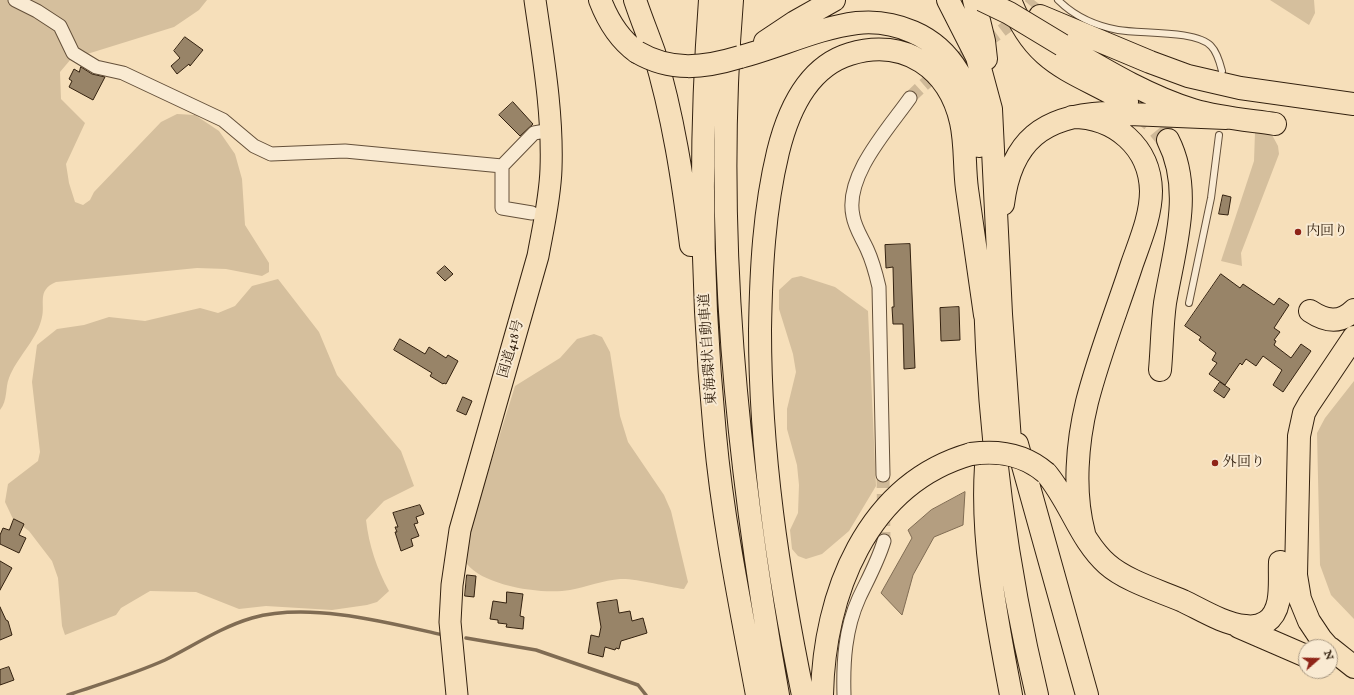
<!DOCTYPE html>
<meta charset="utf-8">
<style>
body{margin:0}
#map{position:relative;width:1354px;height:695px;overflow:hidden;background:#f6dfba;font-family:"IM FELL English",serif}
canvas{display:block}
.north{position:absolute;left:1298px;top:639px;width:40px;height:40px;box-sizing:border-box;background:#f9ead2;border:1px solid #aa9a84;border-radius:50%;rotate:70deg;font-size:11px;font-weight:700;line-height:16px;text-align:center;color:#33210f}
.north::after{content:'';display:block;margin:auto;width:14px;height:18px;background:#8f2418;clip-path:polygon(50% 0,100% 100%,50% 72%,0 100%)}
</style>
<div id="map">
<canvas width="1354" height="695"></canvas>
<div class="north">N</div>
</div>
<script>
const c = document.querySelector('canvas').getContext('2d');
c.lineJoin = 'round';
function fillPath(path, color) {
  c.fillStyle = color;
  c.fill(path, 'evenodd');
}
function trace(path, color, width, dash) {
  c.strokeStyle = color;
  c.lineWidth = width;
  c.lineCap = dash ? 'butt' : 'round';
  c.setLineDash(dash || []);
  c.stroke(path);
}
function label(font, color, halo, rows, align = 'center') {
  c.font = font + ' "IM FELL English","Noto Serif JP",serif';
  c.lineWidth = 4;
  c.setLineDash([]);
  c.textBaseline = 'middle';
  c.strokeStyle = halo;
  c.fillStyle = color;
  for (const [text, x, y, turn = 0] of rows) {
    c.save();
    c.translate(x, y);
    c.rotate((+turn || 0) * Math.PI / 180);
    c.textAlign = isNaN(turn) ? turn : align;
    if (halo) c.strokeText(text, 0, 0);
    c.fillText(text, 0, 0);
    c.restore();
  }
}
fillPath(new Path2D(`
 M0,0H207L199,10L174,27L71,59L60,72L61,99L85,123L66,164L69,183L75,202L83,205L90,200L94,192L161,122L177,114L195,115L219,131L235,154L242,179L245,225L269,263V272L262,276L226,269L197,268L56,282C35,291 47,305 41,321C36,340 16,359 9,378C5,388 8,400 0,410Z
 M1270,0H1314L1315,13L1309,25Z
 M1255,132L1271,133L1278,146L1279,154L1241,253L1242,266L1221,261L1254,161Z
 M801,276L835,287L868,311L876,486L849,531L822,554L806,559L798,556L792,549L790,530L798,513L799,485L797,465L787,429V409L796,372L793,354L779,309V290L792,278Z
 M278,279L319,332L337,375L401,451L414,486L384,501L366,520C369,546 377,569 389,591L377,602L367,605L332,610L266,606L239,609L196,592L150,591L121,608L116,615L65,635L62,626L58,578L52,561L29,531L13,519L5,502L8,484L38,461L40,452L32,382L37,345L57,329L84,325L109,317L145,321L200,308L218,313L235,306L252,286Z
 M594,334L602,337L610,352L620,416L628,442L664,495L671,511L688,582L684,589C668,587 635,578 620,579C604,580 586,587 570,590C543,595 484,586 467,564L468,537L515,386L560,358L577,339Z
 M1354,381V619L1331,595L1320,565L1317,433L1325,418Z`), '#d5bf9d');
const water = new Path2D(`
 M965,492L963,525L934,537L913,575L902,615L881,593L912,538L908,530L931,510Z`);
fillPath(water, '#b49e80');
trace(water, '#806c53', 1);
trace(new Path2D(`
 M466,638L536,650L638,685L646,695
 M68,695C100,684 134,674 165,660C193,646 221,627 252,618C309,602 386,622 443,635`), '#806c53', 3.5);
const building = new Path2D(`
 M185,37L203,50L190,66L189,64L177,74L171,66L180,58L174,51Z
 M81,67L92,74L105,77L93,100L69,87L72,81L69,79L74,69L79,72Z
 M513,102L533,124L520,136L499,115Z
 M1223,195L1231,197L1228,215L1219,214Z
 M910,244L915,368L904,369L903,324H893L892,307H894L893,267L886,268L885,245Z
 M445,266L453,274L445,281L437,273Z
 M1221,274L1240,288L1243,284L1274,305L1279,298L1289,305L1274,328L1280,332L1274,340L1276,341L1274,345L1291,358L1301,344L1311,351L1283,392L1273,385L1282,370L1263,356L1256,366L1246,359L1242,365L1240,363L1225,385L1209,374L1217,363L1212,360L1216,353L1199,340L1201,337L1185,326Z
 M959,307L960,340L941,341L940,308Z
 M400,339L425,354L429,347L446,358L448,355L458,361L446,384L444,383L443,384L430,376L432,373L394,350Z
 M1220,382L1230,389L1224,398L1214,391Z
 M463,397L472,401L466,415L457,411Z
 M420,505L424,514L416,517L418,523L414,524L419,536L411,539L413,546L401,551L395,532H397L395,527H398L393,513Z
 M14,519L24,524L19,535L26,538L19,553L0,544V535L3,528L9,530Z
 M0,561L12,568L0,590Z
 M467,575L476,576L474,597L465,596Z
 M507,592L523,594L520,616L524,617L523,629L506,627L507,624L498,623V620L490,619L493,601L506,603Z
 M617,600L619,613L630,611L632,621L643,618L647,633L621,641L619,649L616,648L615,650L605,647L603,657L588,653L591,635L599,637L601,627L597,603Z
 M0,607L6,620L8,621L12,635L0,640Z
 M9,667L14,680L0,685V670Z`);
fillPath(building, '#988468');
trace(building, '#33210f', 1);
trace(new Path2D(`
 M910,98C946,59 1001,42 1034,0
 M883,475L884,541`), '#cfb998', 13, [13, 6]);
trace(new Path2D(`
 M1134,107L1153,122L1168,140`), '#cfb998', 22, [22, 11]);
const service = new Path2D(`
 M1058,0C1074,16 1096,26 1118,30C1141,34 1196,30 1211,46C1217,52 1220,63 1222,71
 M1189,303L1211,198L1219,135`);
const minor = new Path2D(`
 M15,0L37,11L60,26L73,53L96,67L123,73L223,120L254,146L271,154L345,151L502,166
 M532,213L502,208V166L534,133L551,130
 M883,475L879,287C876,274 873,262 867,249C862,238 855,228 853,216C844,176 889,128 910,98
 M844,695C843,662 845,629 859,598C868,579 878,561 884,541`);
const trunk = new Path2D(`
 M457,695L450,622L452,585L460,530L538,256C543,228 550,199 551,169C553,113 543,56 535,0`);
const motorway = new Path2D(`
 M600,0C608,21 619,39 637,52
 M635,0C641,18 648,35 654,52C673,115 683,180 691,245
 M710,0C699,145 701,290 715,435C723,522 741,609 757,695
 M732,0C713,233 737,466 778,695
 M948,0L977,57L991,109L1001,314L1011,455
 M974,0L984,41L986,59
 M1010,0C1036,67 1071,69 1127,102
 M1040,16L1150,62L1188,76L1240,88L1354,104
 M765,42L795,22L834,0
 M1062,45C1103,69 1147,96 1193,110C1220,118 1248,120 1275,124
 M740,57C779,47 817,28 857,23C876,21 895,24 913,32C959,52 975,99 979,146
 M1072,117C1115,117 1150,147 1151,191C1151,216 1140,241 1132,264C1117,310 1099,355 1087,402C1077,443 1073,492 1084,533
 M1003,204C1011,140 1044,116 1105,113L1226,118
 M985,300C989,433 1006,566 1037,695
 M1310,311C1325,321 1340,324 1354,310
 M1160,370C1162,348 1162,325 1165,303C1174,249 1194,191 1168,140
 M1017,444L1087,695
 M986,466C981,543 997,620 1011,695
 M1046,473C1070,501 1080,540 1107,564C1126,581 1160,591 1183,601C1202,610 1224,624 1245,626C1252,627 1260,626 1266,622C1284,610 1279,581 1280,562
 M1239,627L1306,656
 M1328,647L1321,639L1309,621L1300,599L1296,575L1299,436L1304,413L1309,404L1354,337
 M1330,648L1354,667
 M803,695C778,574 760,453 760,330C761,270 764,210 778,152C788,111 807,67 850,54C905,37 949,69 961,122C966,144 964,167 967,189C973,231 979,273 985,315
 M822,695C824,595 866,484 971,454`);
trace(service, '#64503a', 8);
trace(minor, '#64503a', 15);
trace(trunk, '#33210f', 23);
trace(motorway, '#33210f', 24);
trace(service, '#f9ead2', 6);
trace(minor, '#f9ead2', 13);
trace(trunk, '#f6dfba', 21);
trace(motorway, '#f6dfba', 22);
const motorwayBridge = new Path2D(`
 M982,0L1009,13L1062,45
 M637,52C671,72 704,68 740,57
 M971,454C999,450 1024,454 1046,473`);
trace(motorwayBridge, '#33210f', 24, []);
trace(motorwayBridge, '#f6dfba', 22);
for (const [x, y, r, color] of [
 [1298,232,4,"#8f2418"],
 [1215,463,4,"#8f2418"]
]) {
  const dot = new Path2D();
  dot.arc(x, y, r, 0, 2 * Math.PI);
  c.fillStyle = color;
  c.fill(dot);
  trace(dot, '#f9ead2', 1.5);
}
label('14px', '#33210f', '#f9ead2', [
 ["内回り",1306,232],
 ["外回り",1223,463]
], 'left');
label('14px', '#33210f', '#f9ead2', [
 ["国道418号",512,349,-74],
 ["東海環状自動車道",709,349,-94]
]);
</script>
